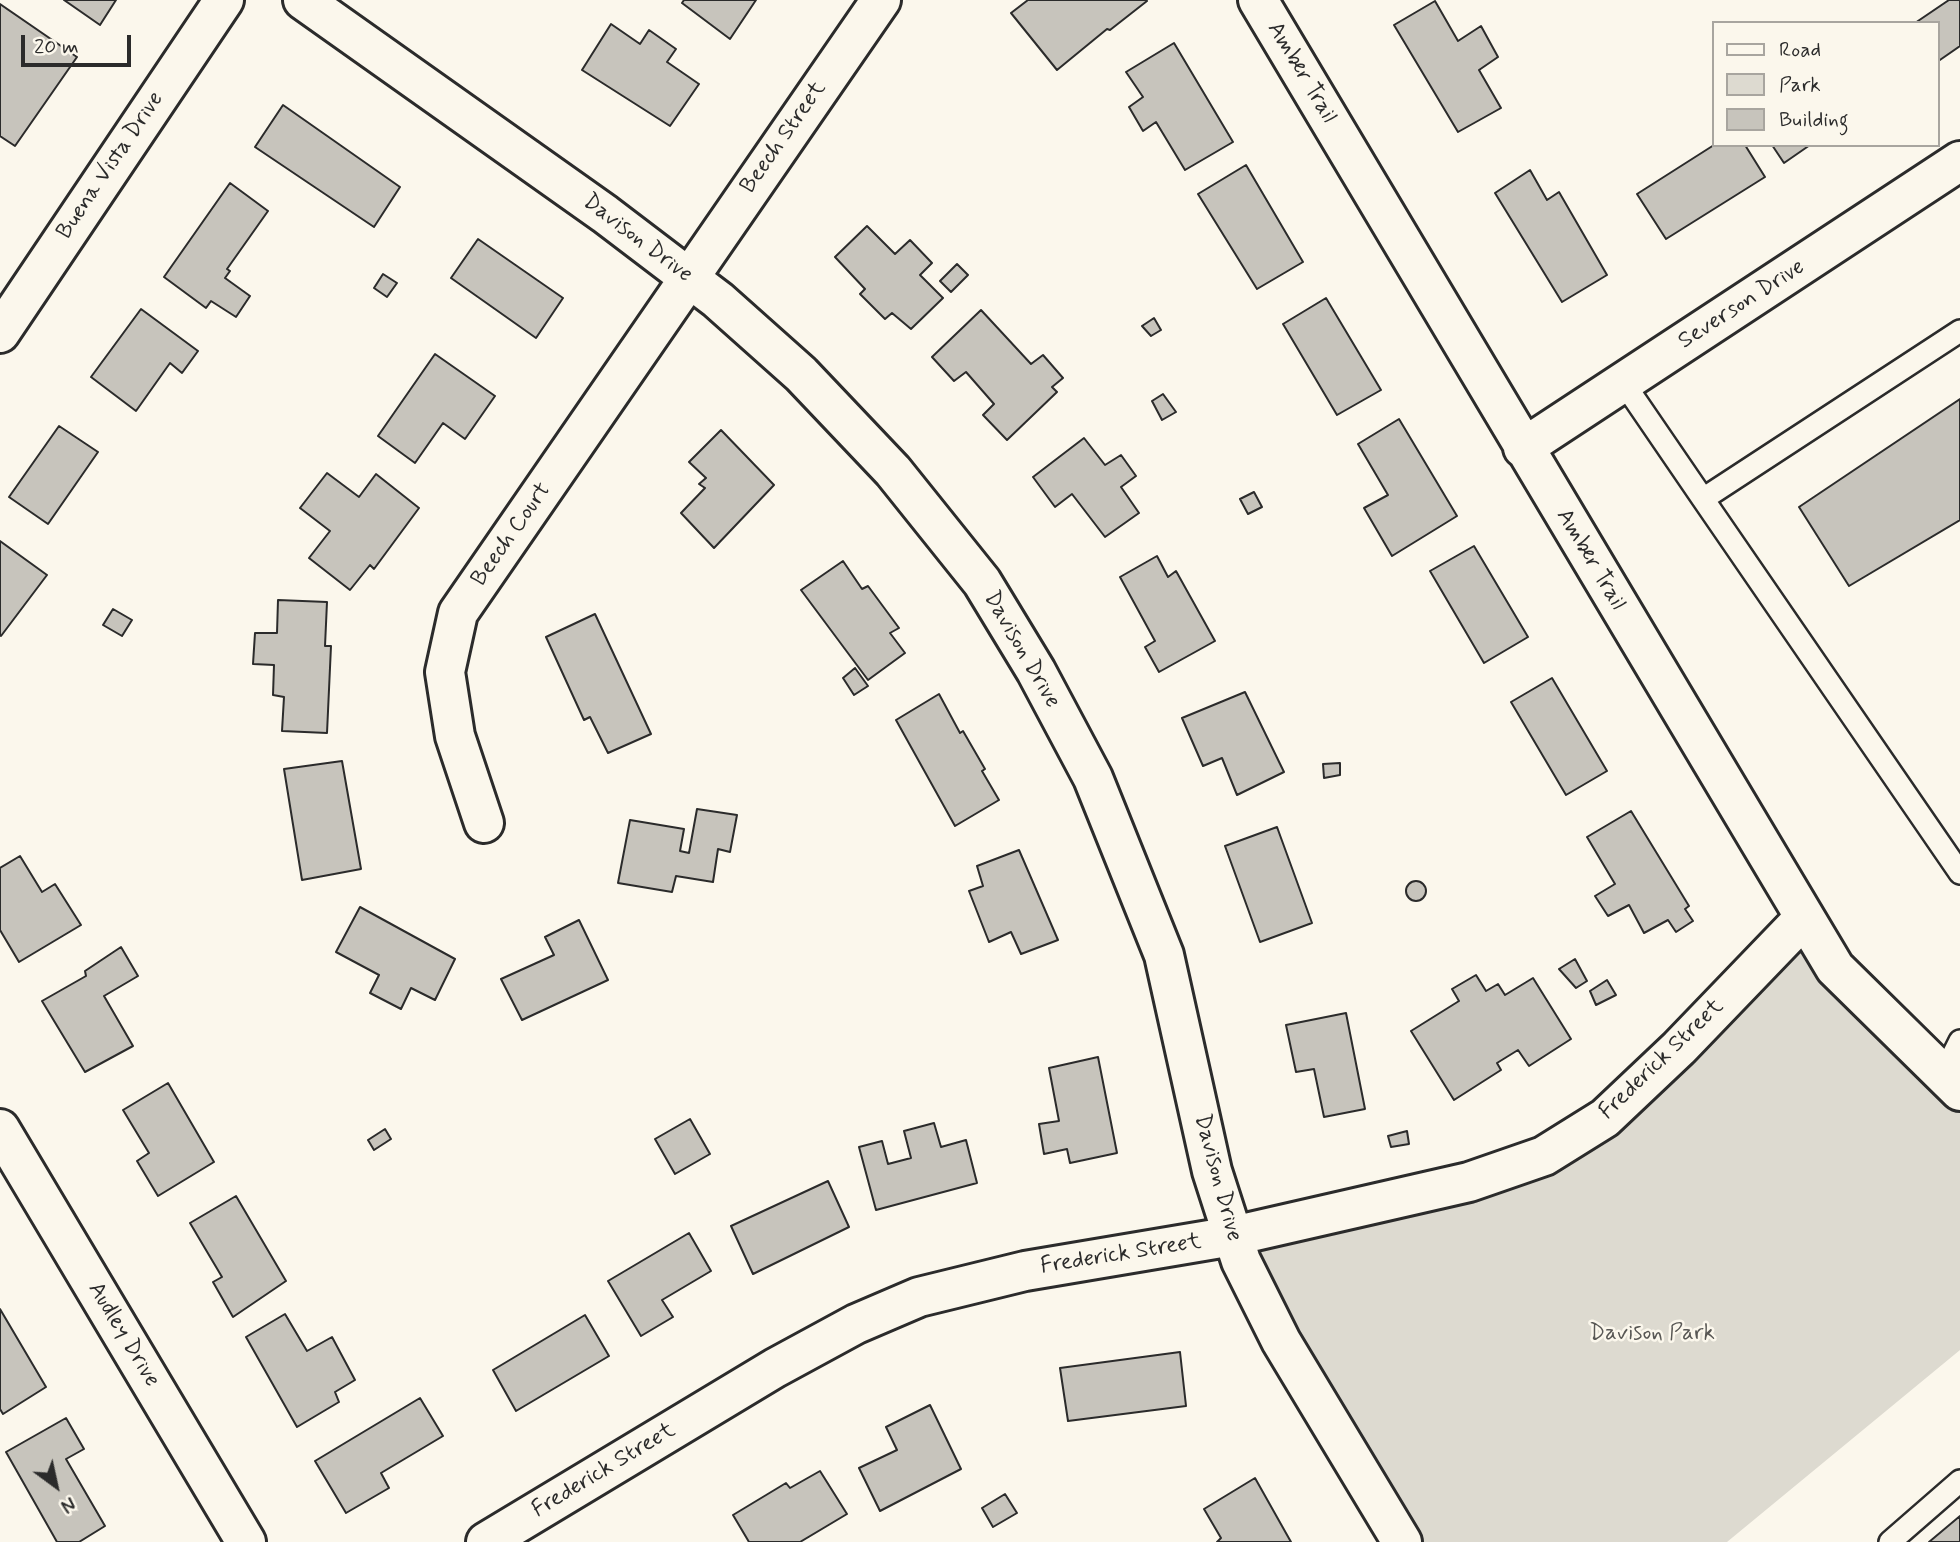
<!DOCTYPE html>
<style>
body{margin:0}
#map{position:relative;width:1960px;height:1542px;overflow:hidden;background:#fbf7ec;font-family:Mynerve,sans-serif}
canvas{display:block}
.legend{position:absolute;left:1712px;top:21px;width:228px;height:126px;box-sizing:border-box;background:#fbf7ec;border:2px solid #a8a59f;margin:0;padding:9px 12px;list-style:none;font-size:21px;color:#2b2b2b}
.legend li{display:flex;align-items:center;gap:14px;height:35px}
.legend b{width:35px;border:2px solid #a8a59f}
.north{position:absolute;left:21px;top:1451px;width:70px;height:70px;-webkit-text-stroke:5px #fbf7ec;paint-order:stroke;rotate:147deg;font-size:19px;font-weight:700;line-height:28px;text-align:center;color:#2b2b2b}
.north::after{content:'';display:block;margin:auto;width:24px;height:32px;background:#2b2b2b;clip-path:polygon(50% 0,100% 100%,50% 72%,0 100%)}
.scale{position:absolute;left:21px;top:35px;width:110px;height:32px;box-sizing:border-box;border:4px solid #2b2b2b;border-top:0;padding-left:9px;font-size:21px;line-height:24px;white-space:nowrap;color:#2b2b2b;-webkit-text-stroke:5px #fbf7ec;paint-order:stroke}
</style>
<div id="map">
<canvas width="1960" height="1542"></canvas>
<ul class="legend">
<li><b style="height:9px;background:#fbf7ec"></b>Road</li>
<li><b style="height:19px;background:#dddad0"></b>Park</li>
<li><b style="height:19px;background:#c7c4bc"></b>Building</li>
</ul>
<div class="north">N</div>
<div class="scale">20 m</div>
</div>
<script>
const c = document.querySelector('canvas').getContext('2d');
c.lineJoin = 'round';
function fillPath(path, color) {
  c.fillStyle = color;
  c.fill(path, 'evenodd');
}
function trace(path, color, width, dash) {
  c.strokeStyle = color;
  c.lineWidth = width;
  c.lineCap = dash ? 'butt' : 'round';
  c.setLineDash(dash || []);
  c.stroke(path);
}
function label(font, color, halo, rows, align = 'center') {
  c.font = font + ' Mynerve,sans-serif';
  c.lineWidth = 5;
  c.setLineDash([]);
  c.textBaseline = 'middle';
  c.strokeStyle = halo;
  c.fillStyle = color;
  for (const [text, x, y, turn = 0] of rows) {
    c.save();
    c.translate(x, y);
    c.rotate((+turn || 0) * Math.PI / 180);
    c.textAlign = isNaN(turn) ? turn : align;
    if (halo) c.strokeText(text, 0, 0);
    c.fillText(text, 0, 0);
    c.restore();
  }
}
fillPath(new Path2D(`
 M1804,918L1960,1091V1350L1727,1542H1402L1233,1236L1544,1156Z`), '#dddad0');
const building = new Path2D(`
 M64,0H116L100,25Z
 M684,0H756L730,39L682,3Z
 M1028,0H1146L1147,1L1110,30L1107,29L1057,70L1011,13Z
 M1949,0H1960V46L1937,62V23H1915Z
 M1435,1L1458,41L1481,26L1498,57L1479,70L1501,108L1458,132L1394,25Z
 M0,4L77,57L15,146L0,136Z
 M611,24L640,44L649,30L676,49L667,62L699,84L670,126L582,70Z
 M1174,43L1233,142L1185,170L1156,122L1143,131L1129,107L1143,97L1126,72Z
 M283,105L400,187L374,227L255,147Z
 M1714,145H1745L1765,177L1666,239L1637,194Z
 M1772,145H1810L1784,163Z
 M1246,165L1303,262L1257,289L1198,194Z
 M1530,170L1547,200L1559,192L1607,275L1562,302L1495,193Z
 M230,183L268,211L227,269L230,271L225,278L250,296L236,317L211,301L206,308L164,277Z
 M867,226L895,254L910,240L932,263L920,275L943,298L911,329L892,313L885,319L860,294L865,289L835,257Z
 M478,239L563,298L536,338L451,278Z
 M957,264L968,275L951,292L940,281Z
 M383,274L397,283L387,297L374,288Z
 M1326,298L1381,390L1337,415L1283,324Z
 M141,309L198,351L182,373L170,363L136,411L91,377Z
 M981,310L1031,364L1043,355L1063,378L1052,387L1057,392L1007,440L983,415L994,404L966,372L954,381L932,357Z
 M1154,318L1161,330L1151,336L1142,326Z
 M435,354L495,396L465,439L443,423L415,463L378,436Z
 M1163,394L1176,412L1162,420L1152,401Z
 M1960,399V520L1849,586L1799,507Z
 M1399,419L1457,516L1392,556L1364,508L1388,495L1358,444Z
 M59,426L98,452L48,524L9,497Z
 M721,430L774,485L714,548L681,513L705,488L699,484L706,478L689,462Z
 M1084,438L1105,465L1121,455L1136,476L1121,487L1139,513L1105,537L1072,494L1055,507L1033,477Z
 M327,473L359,497L376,474L419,508L374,569L370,565L350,590L309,558L330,531L300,508Z
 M1254,492L1262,507L1248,514L1240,499Z
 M0,541L47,575L1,636L0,635Z
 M1474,546L1528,637L1484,663L1430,571Z
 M1157,556L1168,577L1176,571L1215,641L1159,672L1145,647L1155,641L1120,577Z
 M843,561L862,589L868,586L899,628L890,633L905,653L868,680L801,590Z
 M278,600L327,602L325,646H331L327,733L282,731L284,697L273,695L274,665L253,664L255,633H277Z
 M113,609L132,620L122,636L103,625Z
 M595,614L651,734L608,753L590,717L584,720L546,637Z
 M855,668L868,686L854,695L843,678Z
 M1552,678L1607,771L1566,795L1511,702Z
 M1245,692L1284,772L1237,795L1222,758L1203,766L1182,718Z
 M939,694L960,733L963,731L985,769L982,771L999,800L955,826L896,720Z
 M342,761L361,869L302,880L284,769Z
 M1340,763V775L1324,778L1323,764Z
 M697,809L737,815L730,852L718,849L713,882L676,876L672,892L618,883L630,820L684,829L680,851L689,853Z
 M1631,811L1689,906L1685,909L1693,921L1676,932L1668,920L1644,933L1629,905L1608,916L1595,896L1615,884L1587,837Z
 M1277,827L1312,923L1260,942L1225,846Z
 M1019,850L1058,940L1021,954L1011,932L989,942L969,891L983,886L977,866Z
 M20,856L42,892L55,884L81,925L19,962L0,930V868Z
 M1406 891a10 10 0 1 1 20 0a10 10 0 1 1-20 0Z
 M360,907L455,959L435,1000L411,988L401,1009L370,993L379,975L336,952Z
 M579,920L608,980L522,1020L501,979L554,955L545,937Z
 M121,947L138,976L104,996L133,1046L85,1072L42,1001L86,976L85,971Z
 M1575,959L1587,981L1576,988L1559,969Z
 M1476,975L1486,991L1498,984L1505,995L1533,978L1571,1039L1529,1066L1518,1050L1497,1063L1501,1070L1454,1100L1411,1031L1459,1001L1452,989Z
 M1607,980L1616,995L1596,1005L1590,991Z
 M1346,1013L1365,1109L1324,1117L1314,1069L1296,1072L1286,1025Z
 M1098,1057L1117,1153L1070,1163L1067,1149L1044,1154L1039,1124L1059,1121L1049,1068Z
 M168,1083L214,1162L158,1196L137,1161L149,1153L123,1110Z
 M690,1119L710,1154L675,1174L655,1139Z
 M934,1123L941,1147L966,1140L977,1183L876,1210L859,1147L882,1141L888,1164L911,1158L904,1131Z
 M385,1129L391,1139L374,1150L368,1140Z
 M1407,1131L1409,1144L1391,1147L1388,1136Z
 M828,1181L849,1227L753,1274L731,1226Z
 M236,1196L286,1281L233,1317L213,1282L222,1277L190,1223Z
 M689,1233L711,1271L662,1300L673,1317L641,1336L608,1281Z
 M0,1309L46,1387L3,1414L0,1409Z
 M285,1314L307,1351L332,1337L355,1380L335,1392L339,1402L297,1427L246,1337Z
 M585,1315L609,1356L516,1411L493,1370Z
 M1180,1352L1186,1406L1068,1421L1060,1368Z
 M420,1398L443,1436L381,1473L389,1488L346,1513L315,1461Z
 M930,1405L961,1469L880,1511L859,1468L897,1450L886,1427Z
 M66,1418L84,1449L66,1459L105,1526L79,1542H57L6,1452Z
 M820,1471L847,1514L800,1542H749L733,1515L786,1483L790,1488Z
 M1255,1478L1291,1542H1217L1221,1538L1204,1509Z
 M1005,1494L1017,1513L993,1527L982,1508Z
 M1960,1516V1542H1929Z`);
fillPath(building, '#c7c4bc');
trace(building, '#2b2b2b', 2);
const lane = new Path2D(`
 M1623,382L1703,499L1960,331
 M1703,499L1960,873
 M1942,1077L1960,1041
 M1890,1542L1960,1481`);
const street = new Path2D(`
 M303,0L605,214L718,300L801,374L893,471L982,582L1036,671L1093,778L1164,955L1212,1171L1241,1261L1281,1341L1402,1542
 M1258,0L1835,968L1960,1091
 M0,333L224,0
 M1523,448L1960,161
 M484,823L455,736L445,672L458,613L881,0
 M0,1129L246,1542
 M486,1542L775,1368L856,1324L919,1297L1025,1271L1233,1236L1469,1182L1544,1156L1605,1118L1679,1048L1804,918`);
trace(lane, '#2b2b2b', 26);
trace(street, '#2b2b2b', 44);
trace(lane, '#fbf7ec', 21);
trace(street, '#fbf7ec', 38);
label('23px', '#2b2b2b', '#fbf7ec', [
 ["Amber Trail",1301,73,59],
 ["Beech Street",784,138,-55],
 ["Buena Vista Drive",111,166,-56],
 ["Davison Drive",637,239,37],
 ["Severson Drive",1742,305,-33],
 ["Beech Court",512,535,-55],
 ["Amber Trail",1590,560,59],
 ["Davison Drive",1021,650,60],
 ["Frederick Street",1662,1060,-44],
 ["Davison Drive",1217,1178,75],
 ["Frederick Street",1121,1255,-9],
 ["Audley Drive",123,1335,59],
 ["Frederick Street",604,1471,-31]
]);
label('23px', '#585754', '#fbf7ec', [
 ["Davison Park",1652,1334]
]);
</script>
